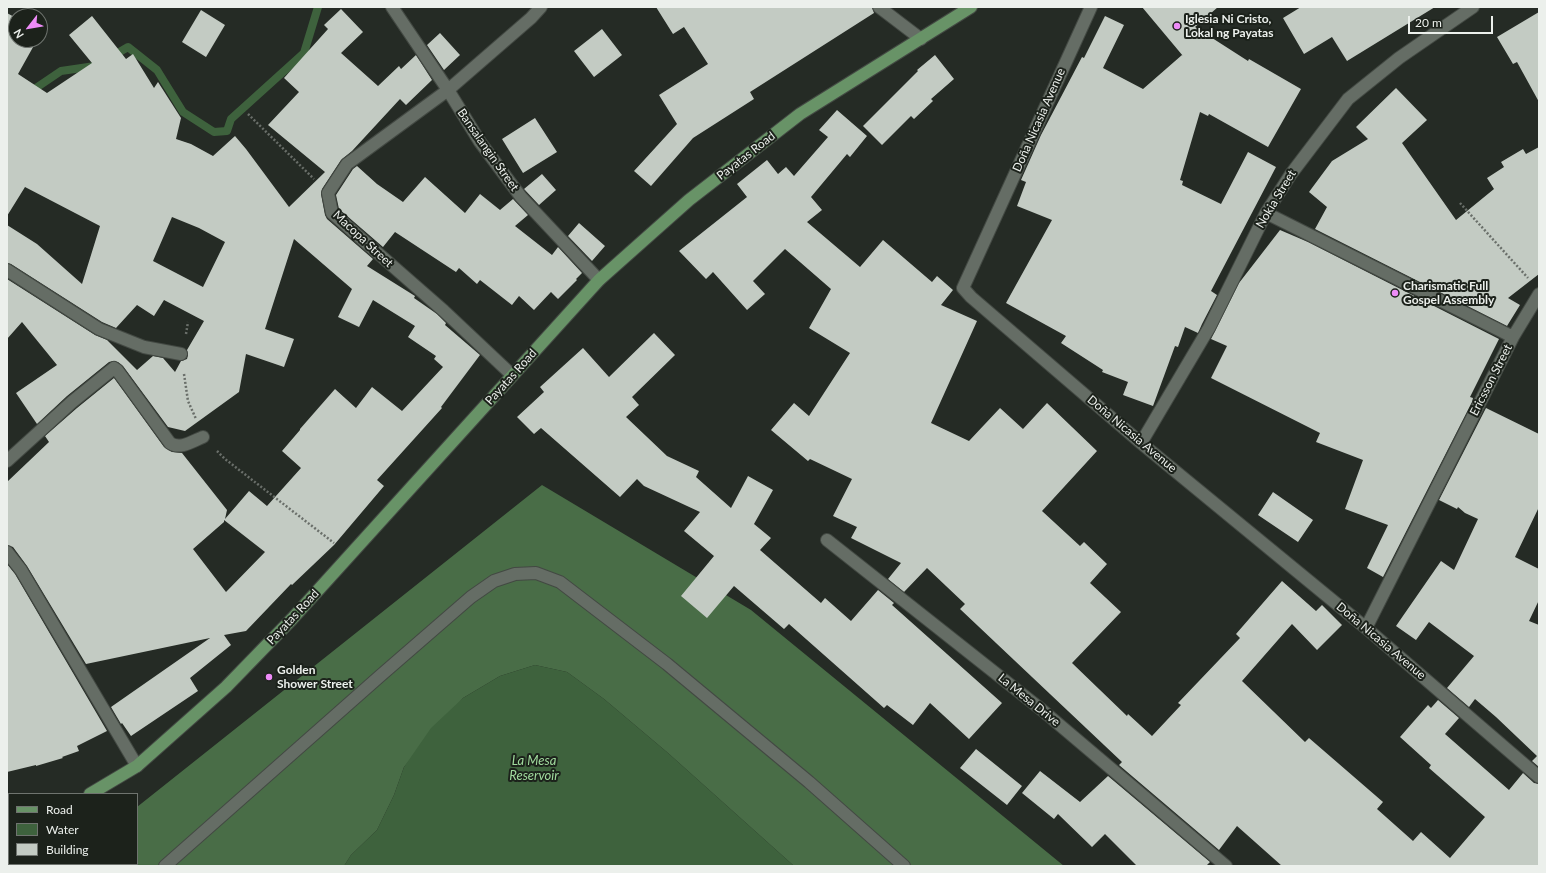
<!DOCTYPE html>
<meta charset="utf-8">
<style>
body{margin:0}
#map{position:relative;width:1546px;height:873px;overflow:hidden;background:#252b25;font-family:Lato,sans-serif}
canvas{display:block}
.frame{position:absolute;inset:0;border:8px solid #ecf0ec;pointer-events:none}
.legend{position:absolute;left:8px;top:793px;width:130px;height:72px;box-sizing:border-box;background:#1c221b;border:1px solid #6f746f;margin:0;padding:5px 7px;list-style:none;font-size:12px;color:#ecf0ec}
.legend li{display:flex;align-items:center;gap:8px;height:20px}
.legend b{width:20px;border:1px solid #6f746f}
.north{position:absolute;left:8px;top:8px;width:40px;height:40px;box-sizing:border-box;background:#1c221b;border:1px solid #6f746f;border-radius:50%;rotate:239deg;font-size:11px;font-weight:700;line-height:16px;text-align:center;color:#ecf0ec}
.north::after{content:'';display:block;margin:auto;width:14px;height:18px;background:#ee8cf8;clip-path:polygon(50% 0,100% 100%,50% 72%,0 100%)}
.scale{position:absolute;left:1408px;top:16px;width:85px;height:18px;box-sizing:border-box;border:2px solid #ecf0ec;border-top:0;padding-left:5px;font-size:12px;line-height:14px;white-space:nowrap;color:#ecf0ec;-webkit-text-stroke:3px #1c221b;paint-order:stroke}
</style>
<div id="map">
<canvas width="1546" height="873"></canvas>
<div class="frame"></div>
<ul class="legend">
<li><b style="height:5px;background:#689367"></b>Road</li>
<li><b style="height:11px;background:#3e623d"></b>Water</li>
<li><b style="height:11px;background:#c3cbc3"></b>Building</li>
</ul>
<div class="north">N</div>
<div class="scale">20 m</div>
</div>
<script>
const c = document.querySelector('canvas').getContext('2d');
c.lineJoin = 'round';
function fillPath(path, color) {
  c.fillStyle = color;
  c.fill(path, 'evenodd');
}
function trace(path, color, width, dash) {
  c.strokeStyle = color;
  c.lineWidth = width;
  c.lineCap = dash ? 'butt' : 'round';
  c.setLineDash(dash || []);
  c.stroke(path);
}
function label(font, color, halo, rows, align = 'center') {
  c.font = font + ' Lato,sans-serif';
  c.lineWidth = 4;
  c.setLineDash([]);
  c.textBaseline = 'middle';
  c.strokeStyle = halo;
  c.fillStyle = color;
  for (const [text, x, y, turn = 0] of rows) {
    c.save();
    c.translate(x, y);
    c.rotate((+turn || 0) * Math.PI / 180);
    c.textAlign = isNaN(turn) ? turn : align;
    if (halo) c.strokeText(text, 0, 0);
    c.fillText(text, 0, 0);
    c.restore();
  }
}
fillPath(new Path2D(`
 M542,485L751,610L1064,866H794L668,753L604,699L567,672L535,665L500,676L463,698L404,767L394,795L377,830L351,855L344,866H23L30,864H137V807Z`), '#496d47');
fillPath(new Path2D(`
 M535,665L567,672L604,699L668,753L794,866H344L351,855L377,830L394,795L404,767L431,728L463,698L500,676Z`), '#3e623d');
trace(new Path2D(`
 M111,57L128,47L157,70L183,112L214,132L227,131L231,119L304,53L318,7
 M30,92L61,71L95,66`), '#3e623d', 8);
fillPath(new Path2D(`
 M656,7H872L874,13L750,92L754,99L693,138L651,186L634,171L677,124L659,95L708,64L684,27L673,34Z
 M1142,7H1218L1195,27L1248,61L1249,59L1301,89L1268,147L1209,114L1208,116L1200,112L1180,180L1183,181L1182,185L1221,204L1248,152L1276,167L1211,291L1217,295L1202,324L1198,333L1185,327L1178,347L1175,346L1153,406L1123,395L1128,382L1102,372L1103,370L1061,343L1066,336L1006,303L1052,220L1017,206L1026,182L1021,180L1041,135L1082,57L1084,58L1105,16L1124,25L1103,68L1143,89L1182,55L1183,56Z
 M1301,7H1435L1347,61L1332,37L1304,54L1283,18Z
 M341,9L363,32L341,53L378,86L399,66L401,69L416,55L432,80L406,105L400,99L352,151L341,160L322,189L321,194L325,215L327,219L373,259L367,266L415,296L414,298L437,314L446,323L445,325L480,355L441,407L442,408L377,480L384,486L334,545L292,585L291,584L246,631L224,635L231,645L190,678L198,691L131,736L122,723L121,724L111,707L210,638L86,664L27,566L13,547L7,545V482L49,442L45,436L77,408L114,378L164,447L172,452L182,453L227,510L225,519L249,491L267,506L301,468L282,451L300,430V429L335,389L356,408L372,387L402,411L443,367L434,359L436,356L408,337L415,326L373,300L359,327L338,317L352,289L294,239L265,329L294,339L284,367L246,354L239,392L185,431L168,427L123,366L118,362L113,361L109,362L67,396L37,424L16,393L57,365L22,322L7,339V279L95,335L107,340L137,370L153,356L163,358L175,372L181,361L187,359L188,355L187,350L204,321L164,300L154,316L137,305L116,328L102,322L11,264L7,263V225L37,244L82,284L100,226L25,187L7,216V13L16,18V40H37L18,74L47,93L92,63L69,35L92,16L126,59L133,54L154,88L158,82L181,118L176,139L191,144L213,156L235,136L246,149L289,207L325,172L268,125L299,92L284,78L328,29L324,25ZM172,217L199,228L225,242L203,287L153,261ZM224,520L265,552L226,592L193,549L224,522Z
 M201,10L225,25L206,57L182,42Z
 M1539,12V102L1517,62L1513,64L1497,37Z
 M602,29L622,55L594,77L574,51Z
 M440,33L460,55L444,70L427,45Z
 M935,55L954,79L931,99L933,101L914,119L911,116L882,145L863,126L918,71L917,70Z
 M1396,88L1427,120L1402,143L1456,220L1494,189L1487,178L1504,167L1501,162L1523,149L1526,154L1539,147V274L1508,298L1520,305L1507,326L1315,229L1327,207L1309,192L1332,161L1368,139L1356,127Z
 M837,110L867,136L850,157L847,154L811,197L822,210L807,222L860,267L883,240L932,282L937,276L953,290L941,305L977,321L931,423L969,441L1000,408L1023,429L1047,403L1097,451L1042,511L1080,546L1084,542L1107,564L1090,583L1121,612L1072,663L1127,716L1128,714L1152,736L1181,705L1178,703L1240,638L1236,634L1282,581L1316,611L1322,605L1342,625L1317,650L1292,624L1242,681L1305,742L1309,738L1383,802L1377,809L1413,841L1421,832L1450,858L1485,817L1429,768L1431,765L1400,737L1428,705L1431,708L1438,700L1459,718L1445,734L1509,790L1523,773L1534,783L1539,784V866H1282L1237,826L1219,850L1119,765L1122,762L960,609L965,604L927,568L904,592L888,579L901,563L851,538L857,527L833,516L852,479L810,459L808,461L771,430L794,403L809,416L850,353L809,328L831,289L785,249L753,281L765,294L747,310L713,272L706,279L679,251L747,197L737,184L767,160L778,174L786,167L794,176L828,137L819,130Z
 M535,118L557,152L523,173L502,139Z
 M357,166L377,184L403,202L425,177L465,213L480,194L500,210L513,199L528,215L515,226L552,255L558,247L582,273L576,279L577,280L558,299L551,292L534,310L519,296L512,305L480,280L477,284L459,268L456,272L395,232L383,247L339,209L336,195L353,169Z
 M542,174L556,190L539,205L524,189Z
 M579,223L605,246L592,261L568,236Z
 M1280,230L1308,242L1499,339L1470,397L1473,398L1472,402L1383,577L1367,568L1388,525L1345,509L1363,460L1316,442L1320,433L1211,378L1227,346L1211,339L1239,283Z
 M654,333L675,355L632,397L639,405L626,417L667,456L699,471L696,477L731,508L748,476L773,490L754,524L771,538L760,550L821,603L825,598L851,621L878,590L894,603L892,605L1002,703L969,739L930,703L913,725L887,705L884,708L789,624L784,629L734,586L707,618L681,596L714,556L684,531L700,512L644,486L637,479L620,497L541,428L534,434L517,417L544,392L540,387L583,348L609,377Z
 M1486,408L1539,434V507L1515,557L1539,569V600L1529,621L1539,625V767L1532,761L1537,756L1496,717L1475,699L1469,707L1447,688L1474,656L1429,622L1416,640L1396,626L1441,561L1454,570L1478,519L1465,513L1458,507L1457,509L1439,500Z
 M1273,492L1313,520L1298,542L1258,515Z
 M7,564L15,574L107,731L77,746L79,751L62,757L63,758L36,766V765L7,772Z
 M976,749L1022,786L1007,805L960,768Z
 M1040,771L1080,802L1108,776L1210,862L1206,866H1137L1105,834L1092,847L1058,814L1054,819L1022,793Z`), '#c3cbc3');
const minor = new Path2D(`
 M392,7L448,90L480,142L521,197L599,280
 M879,7L921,39
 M1091,7L963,288L971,297L1141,443L1366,628L1539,777
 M1266,213L1513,337
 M7,270L99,329L144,347L181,354
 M512,375L444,311L332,213L328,193L347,164L448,90L531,18L541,7
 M1141,443L1209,328L1266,213L1291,174L1348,99L1399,58L1473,7
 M7,461L72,402L114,368L117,370L170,443C180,450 193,441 203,437
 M827,540L1042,710L1226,866
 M7,552L21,570L137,766
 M1366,628L1513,337L1539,294
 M165,866L380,676L471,597L494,581L515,574L536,573L560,582L667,664L809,782L904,866`);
const major = new Path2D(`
 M90,794L137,766L226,687L292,619L599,280L689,200L800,114L971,7
 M7,825H9`);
trace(minor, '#434943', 14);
trace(major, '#434943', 14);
trace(new Path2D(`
 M248,114L314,179
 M1460,203L1528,278
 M186,334L188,322
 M184,374L188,401L196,419
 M217,451L225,459L334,543`), '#6a6f6a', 2.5, [2, 2]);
trace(minor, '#656d65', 12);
trace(major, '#689367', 12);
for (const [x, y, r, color] of [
 [1177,26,4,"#ee8cf8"],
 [1395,293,4,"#ee8cf8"],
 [269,677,4,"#ee8cf8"]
]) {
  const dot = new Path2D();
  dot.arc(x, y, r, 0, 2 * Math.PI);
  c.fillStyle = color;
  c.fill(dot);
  trace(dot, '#1c221b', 1.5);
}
label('bold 12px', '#ecf0ec', '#1c221b', [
 ["Iglesia Ni Cristo,",1185,19],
 ["Lokal ng Payatas",1185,33],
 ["Charismatic Full",1403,286],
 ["Gospel Assembly",1403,300],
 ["Golden",277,670],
 ["Shower Street",277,684]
], 'left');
label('12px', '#ecf0ec', '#1c221b', [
 ["Doña Nicasia Avenue",1039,120,-66],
 ["Bansalangin Street",488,150,55],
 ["Payatas Road",746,156,-38],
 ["Nokia Street",1276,199,-59],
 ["Macopa Street",363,239,43],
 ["Payatas Road",511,377,-48],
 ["Ericsson Street",1491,380,-63],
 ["Doña Nicasia Avenue",1132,434,40],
 ["Payatas Road",293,617,-47],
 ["Doña Nicasia Avenue",1381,641,40],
 ["La Mesa Drive",1029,700,39]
]);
label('italic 13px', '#a0da9d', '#1c221b', [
 ["La Mesa",534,761],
 ["Reservoir",534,776]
]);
</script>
